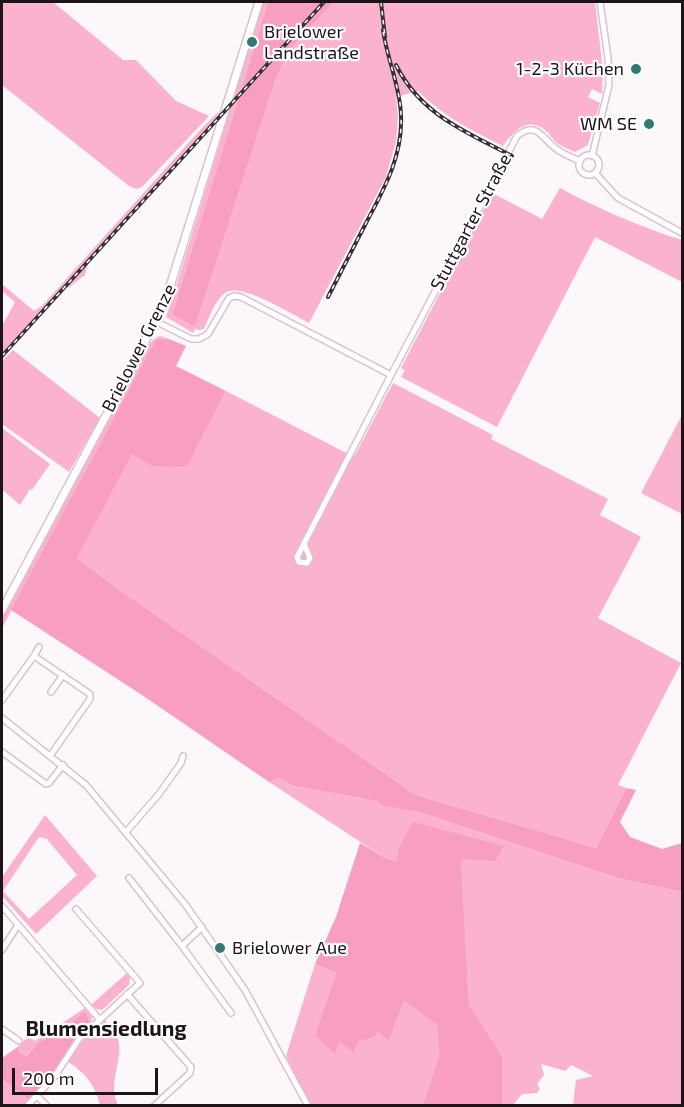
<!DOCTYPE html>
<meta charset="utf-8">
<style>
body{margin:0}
#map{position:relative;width:684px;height:1107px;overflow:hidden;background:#fcf7f9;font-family:"Exo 2",sans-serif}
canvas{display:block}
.frame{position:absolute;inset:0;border:3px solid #1d1417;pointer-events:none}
.scale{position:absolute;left:12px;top:1068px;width:146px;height:27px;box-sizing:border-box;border:3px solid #1d1417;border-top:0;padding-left:8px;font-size:18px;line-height:21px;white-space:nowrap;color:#1d1417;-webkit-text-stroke:4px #fff;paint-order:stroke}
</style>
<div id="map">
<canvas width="684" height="1107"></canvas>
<div class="frame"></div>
<div class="scale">200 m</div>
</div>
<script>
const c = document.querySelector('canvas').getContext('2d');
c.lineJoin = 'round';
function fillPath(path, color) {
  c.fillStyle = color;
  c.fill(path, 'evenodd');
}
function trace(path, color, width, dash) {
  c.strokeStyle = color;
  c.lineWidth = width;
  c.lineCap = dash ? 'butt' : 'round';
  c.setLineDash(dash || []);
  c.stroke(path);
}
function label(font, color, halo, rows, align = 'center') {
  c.font = font + ' "Exo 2",sans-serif';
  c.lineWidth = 4.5;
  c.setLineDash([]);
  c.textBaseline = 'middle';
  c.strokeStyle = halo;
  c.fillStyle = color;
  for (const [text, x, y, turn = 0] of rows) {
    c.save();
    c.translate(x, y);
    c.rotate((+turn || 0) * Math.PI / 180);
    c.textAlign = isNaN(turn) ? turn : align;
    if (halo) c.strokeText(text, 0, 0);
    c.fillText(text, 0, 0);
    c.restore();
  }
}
fillPath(new Path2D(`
 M2,2H53L123,60H136L176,101L209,116L142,187L136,189L129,186L2,85Z
 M263,2H268L172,315L195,327L275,81L289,50L334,2H595L603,72L602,94L592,89L588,97L600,103L588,145L575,152C569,149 563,147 558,144C553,140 550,134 545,130C527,116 513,132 503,146C471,130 444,117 418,91L396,97L398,117L396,142L386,177L309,323C293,315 240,281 225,293C215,300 209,318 204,329L199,330L195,329L193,333L166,317L174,293Z
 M221,112L89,258L85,275L69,287L61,289L2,354V326L15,302L2,291V284L34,311L42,306L201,129L217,113Z
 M220,117L169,286L112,395L111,394L167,284L216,127L214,124Z
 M560,188C599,209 640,227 682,240V282L595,237L497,427L401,377L405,370L401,368L492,193L542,219Z
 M160,336L169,339L156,341L2,628V616L80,467L148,346L154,339Z
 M13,350L100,418L69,472L2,424V361Z
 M393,383L493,435L491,439L608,499L600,515L641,537L598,618L681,663L618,785L626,788L596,848L416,795L121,591L77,558L132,453L187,467L226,391L354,457Z
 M682,415V514L641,493Z
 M2,428L50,464L32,490L30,489L20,505L4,491L2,492Z
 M279,778L294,786L377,801L382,806L419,812L618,878L682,892V1105H573L576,1080L593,1076L571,1065L565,1071L541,1064L544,1075L537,1084L540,1089L537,1093L522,1094L513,1105H502V1056L469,1004L461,859L504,846L398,861L385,858L269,782Z
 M45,815L97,876L36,934L2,896V877ZM39,837L47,839L77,875L29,919L3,891Z
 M315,964L336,973L315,1035L335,1053L339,1040L354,1053L358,1042L375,1037L377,1032L389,1041L404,999L437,1025L439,1056L423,1104L427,1105H310L286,1056Z
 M128,972L130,975L129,985L102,1010L97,1009L91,1005Z
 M85,1008L92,1017L91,1025L86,1013L83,1012L64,1029L39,1042L25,1056L20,1053L19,1046L28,1037L35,1041Z
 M104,1019C107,1023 113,1029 116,1034C127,1056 106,1081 118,1105H100C95,1084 85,1073 67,1061L75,1049Z
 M2,1079L29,1100L23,1105H2Z`), '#fbb2ce');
fillPath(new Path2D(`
 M268,2H334L289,50L275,81L195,327L172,315Z
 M169,339L186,346L176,366L226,391L187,467L152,466L132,454L77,558L121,591L416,795L596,848L626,788L636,790L620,822L630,837L662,849L682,843V892L618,878L419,812L382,806L377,801L294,786L279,778L269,782L142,695L11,610L156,340Z
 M413,822L504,846L495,861L461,859L469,1004L502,1056V1105L427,1106L423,1104L439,1056L437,1025L404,1000L389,1041L377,1032L375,1037L358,1042L354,1053L339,1041L335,1054L315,1035L336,973L315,964L336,917L360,843L385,858L397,861L399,848Z
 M83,1012L86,1013L91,1025L70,1046L51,1078L29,1100L2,1079V1058L19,1046L20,1053L26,1056L39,1042L64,1029Z`), '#f89ec2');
const minor = new Path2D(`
 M579 165a10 10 0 1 1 20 0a10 10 0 1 1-20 0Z
 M592,156L609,85L608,58L600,2
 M595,173L618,198L682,233
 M155,321L191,339H199L208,334L229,298L234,296L241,297L391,375L517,136C538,119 543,141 558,150C565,155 573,158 580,161
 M304,544L310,558L307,563L299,562L297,557L391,375
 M34,656L39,647
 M51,692L63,675
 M2,700L34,656L90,694V699L50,756
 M2,718L86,785L185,904L245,990L308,1106
 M2,752L46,784L49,783L63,765
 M126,832L159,794L181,763L183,756
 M129,878L182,946L231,1013
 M2,906L100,1020
 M182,946L202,927
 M2,950L18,925
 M127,994L191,1067L190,1073L154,1106
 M2,1029L19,1041
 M37,1096L47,1106
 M27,1106L55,1076L79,1039L140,983L76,909`);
const major = new Path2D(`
 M2,610L139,354L167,296L259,2`);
trace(minor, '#dcc1ca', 8);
trace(major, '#dcc1ca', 10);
trace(minor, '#fff', 5);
trace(major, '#fff', 7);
const rail = new Path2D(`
 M381,2L385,37
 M396,65C421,115 465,131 512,156
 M328,297C341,272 353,248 366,223C384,189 403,156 401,115C400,86 387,59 383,30
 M2,356L324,2`);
trace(rail, '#393033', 4);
trace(rail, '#fff', 1.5, [4.5]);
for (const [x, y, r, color] of [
 [252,42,6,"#317972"],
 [636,69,6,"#317972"],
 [649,124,6,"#317972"],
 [220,948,6,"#317972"]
]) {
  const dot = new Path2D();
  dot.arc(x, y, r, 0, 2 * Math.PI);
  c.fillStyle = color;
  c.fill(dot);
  trace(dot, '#fff', 2);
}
label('18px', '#1d1417', '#fff', [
 ["Brielower",264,32],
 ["Landstraße",264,53],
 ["1-2-3 Küchen",624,69,"right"],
 ["WM SE",637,124,"right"],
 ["Brielower Aue",232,948]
], 'left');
label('18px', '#1d1417', '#fff', [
 ["Stuttgarter Straße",471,222,-62],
 ["Brielower Grenze",139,348,-63]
]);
label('bold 21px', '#1d1417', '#fff', [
 ["Blumensiedlung",106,1029]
]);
</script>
